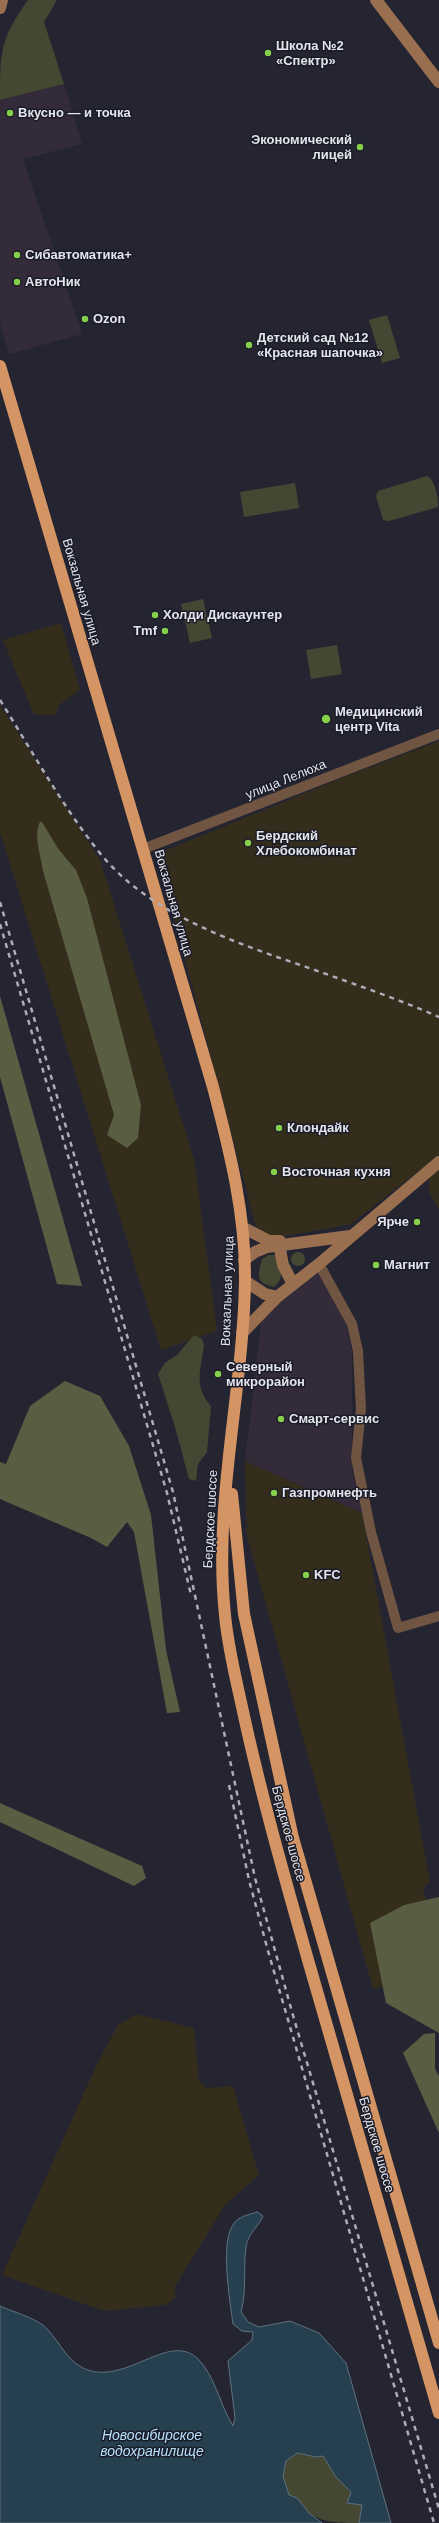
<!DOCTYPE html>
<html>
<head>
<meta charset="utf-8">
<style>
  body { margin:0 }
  canvas { display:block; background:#252532 }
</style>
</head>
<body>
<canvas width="439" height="2523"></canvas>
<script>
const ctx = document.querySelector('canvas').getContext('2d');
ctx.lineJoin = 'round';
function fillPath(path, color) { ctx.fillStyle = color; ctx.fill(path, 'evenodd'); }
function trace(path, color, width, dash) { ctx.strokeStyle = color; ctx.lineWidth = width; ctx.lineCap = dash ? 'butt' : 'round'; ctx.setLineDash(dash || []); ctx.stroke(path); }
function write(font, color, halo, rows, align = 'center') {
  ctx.font = font + ' Arial,sans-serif'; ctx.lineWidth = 3; ctx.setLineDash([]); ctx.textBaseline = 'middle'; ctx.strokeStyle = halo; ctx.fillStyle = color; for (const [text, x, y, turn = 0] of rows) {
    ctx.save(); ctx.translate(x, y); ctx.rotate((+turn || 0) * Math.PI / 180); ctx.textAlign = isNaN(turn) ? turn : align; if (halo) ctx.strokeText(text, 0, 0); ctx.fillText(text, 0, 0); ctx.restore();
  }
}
const commercial = new Path2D(`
  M 64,84 L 82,144 L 23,159 L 82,334 L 9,354 L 0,323 L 0,100 Z
  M 318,1269 L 347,1327 L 352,1353 L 352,1469 L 362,1513 L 245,1461 L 262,1316 Z`);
const industrial = new Path2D(`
  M 61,623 L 80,690 L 59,705 L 56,715 L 34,715 L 3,640 Z
  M 0,705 L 100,860 L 194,1159 L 217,1331 L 161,1350 L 0,832 Z
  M 439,741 L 439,1155 L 351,1224 L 260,1241 L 157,854 L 344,777 Z
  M 439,1166 L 439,1210 L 429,1192 L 429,1173 Z
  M 245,1461 L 362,1513 L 430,1882 L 423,1888 L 439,1950 L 439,1970 L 373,1989 L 247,1536 Z
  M 136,2014 L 194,2028 L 199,2080 L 206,2088 L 233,2086 L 259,2175 L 225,2205 L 174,2288 L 176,2297 L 166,2305 L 104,2311 L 2,2275 L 97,2064 L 118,2025 Z`);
const green = new Path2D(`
  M 28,0 L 57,0 L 44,22 L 64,84 L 0,100 C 0,53 0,39 28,0 Z
  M 387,315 L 400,358 L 382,363 L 369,320 Z
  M 427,476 C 435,479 439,499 438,507 L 389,521 L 383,520 L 376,496 L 378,491 Z
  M 295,483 L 299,508 L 244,517 L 240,492 Z
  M 203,599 L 212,638 L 190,643 L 181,604 Z
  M 337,645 L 342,674 L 311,679 L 306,650 Z
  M291 1259a7 7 0 1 1 14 0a7 7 0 1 1-14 0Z
  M 269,1255 L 275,1255 C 280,1268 286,1277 274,1287 C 255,1283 258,1275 262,1259 Z
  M 194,1335 L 202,1339 L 204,1345 C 201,1370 193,1386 211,1406 L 207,1452 L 198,1464 L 196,1481 L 189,1479 L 175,1427 L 158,1374 L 165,1363 L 177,1355 Z
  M 297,2453 L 316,2457 L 323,2456 L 336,2477 L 362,2505 L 359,2523 C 341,2523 321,2523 308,2512 C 301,2505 299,2499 289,2495 L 283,2476 L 286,2461 Z`);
const forest = new Path2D(`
  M 40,822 L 42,822 L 59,850 L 76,870 L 87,898 L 141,1105 L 138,1138 L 127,1148 L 107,1135 L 114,1115 L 43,871 C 41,856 33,835 40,822 Z
  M 0,996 L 82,1286 L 57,1284 L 0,1077 Z
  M 65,1381 L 100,1396 L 129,1446 L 151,1515 L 166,1650 L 180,1712 L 167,1713 L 134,1532 L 127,1522 L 107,1547 L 91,1538 L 0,1499 L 0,1462 L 6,1464 L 30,1406 Z
  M 0,1803 L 142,1866 L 146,1878 L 134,1886 L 0,1822 Z
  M 439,1897 L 439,2033 L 386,2003 L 370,1923 L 404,1905 Z
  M 435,2033 L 435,2069 L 439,2076 L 439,2133 L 403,2053 L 424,2034 Z`);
const water = new Path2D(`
  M 257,2212 L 263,2216 C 258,2228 249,2231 246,2247 C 243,2269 247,2290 241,2312 L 248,2322 L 259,2327 L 290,2321 L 319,2333 L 346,2363 L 391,2523 L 359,2523 L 362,2505 L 347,2503 L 351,2492 L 336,2477 L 323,2456 L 316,2457 L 297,2453 L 286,2461 L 283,2476 L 289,2495 L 297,2498 L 309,2513 L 322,2523 L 0,2523 L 0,2306 C 13,2312 33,2317 44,2326 C 56,2336 66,2360 83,2368 C 124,2388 169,2330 198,2359 C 215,2376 220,2405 233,2426 L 235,2418 L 228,2361 L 252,2340 L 253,2332 L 242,2331 L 233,2324 C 230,2301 220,2243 233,2225 C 238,2216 249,2215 257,2212 Z`);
const street = new Path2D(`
  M 143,849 L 439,734
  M 319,1264 L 352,1324 L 358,1351 L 361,1409 L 356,1458 L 371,1532 L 398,1628 L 439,1616`);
const secondary = new Path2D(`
  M 376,0 L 439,82
  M 0,8 L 2,0
  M 244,1228 L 269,1241 L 280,1241
  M 279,1244 L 283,1265 L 293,1284
  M 244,1260 L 255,1252 L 267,1247 L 350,1236
  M 245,1281 L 265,1294 L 277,1297
  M 242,1333 L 277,1297 L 319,1264 L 439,1162`);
const highway = new Path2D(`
  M 0,366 L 213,1087 C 230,1152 246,1215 245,1282 C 243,1393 213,1504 225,1615 C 228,1649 237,1683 244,1716 C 262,1798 285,1879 308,1960 C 352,2111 395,2262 439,2413
  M 232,1494 L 244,1614 L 293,1838 L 439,2343`);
const rail = new Path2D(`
  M 0,700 C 32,751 61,804 99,852 C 149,915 239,944 312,969 C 354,984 398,999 439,1017
  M 0,902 L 173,1492 L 255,1878 L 292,2012 L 439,2509
  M 0,924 L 167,1493 L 191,1595
  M 229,1785 L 249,1880 L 268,1951 L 434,2523`);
const markers = [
  [268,53,4,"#86cf4b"],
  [10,113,4,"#86cf4b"],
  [360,147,4,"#86cf4b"],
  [17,255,4,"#86cf4b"],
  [17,282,4,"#86cf4b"],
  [85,319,4,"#86cf4b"],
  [249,345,4,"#86cf4b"],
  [155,615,4,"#86cf4b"],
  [165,631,4,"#86cf4b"],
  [326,719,5,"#86cf4b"],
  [248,843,4,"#86cf4b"],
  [279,1128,4,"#86cf4b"],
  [274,1172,4,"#86cf4b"],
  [417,1222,4,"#86cf4b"],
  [376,1265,4,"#86cf4b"],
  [218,1374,4,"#86cf4b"],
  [281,1419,4,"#86cf4b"],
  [274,1493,4,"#86cf4b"],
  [306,1575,4,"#86cf4b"]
];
const poiNames = [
  ["Школа №2",276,46],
  ["«Спектр»",276,61],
  ["Вкусно — и точка",18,113],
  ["Экономический",352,140,"right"],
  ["лицей",352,155,"right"],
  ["Сибавтоматика+",25,255],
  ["АвтоНик",25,282],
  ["Ozon",93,319],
  ["Детский сад №12",257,338],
  ["«Красная шапочка»",257,353],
  ["Холди Дискаунтер",163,615],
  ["Tmf",157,631,"right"],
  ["Медицинский",335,712],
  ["центр Vita",335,727],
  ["Бердский",256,836],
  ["Хлебокомбинат",256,851],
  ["Клондайк",287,1128],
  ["Восточная кухня",282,1172],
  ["Ярче",409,1222,"right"],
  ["Магнит",384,1265],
  ["Северный",226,1367],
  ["микрорайон",226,1382],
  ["Смарт-сервис",289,1419],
  ["Газпромнефть",282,1493],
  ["KFC",314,1575]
];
const streetNames = [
  ["Вокзальная улица",81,592,74],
  ["улица Лелюха",286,780,-22],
  ["Вокзальная улица",173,903,74],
  ["Вокзальная улица",228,1291,-88],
  ["Бердское шоссе",211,1519,-87],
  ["Бердское шоссе",288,1834,75],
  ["Бердское шоссе",376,2145,74]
];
const waterNames = [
  ["Новосибирское",152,2436],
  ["водохранилище",152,2452]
];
fillPath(commercial, '#332a3a');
fillPath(industrial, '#342d1c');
fillPath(green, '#444731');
fillPath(forest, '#595d42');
fillPath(water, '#264050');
trace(water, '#5f717f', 1);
trace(street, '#705542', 10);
trace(secondary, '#996f50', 12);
trace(highway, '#d59463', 12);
trace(rail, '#acadb6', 2.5, [5, 5]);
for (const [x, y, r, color] of markers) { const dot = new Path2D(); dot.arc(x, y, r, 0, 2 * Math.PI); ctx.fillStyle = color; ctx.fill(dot); trace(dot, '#1b1c28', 1.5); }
write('bold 13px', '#e3e4ec', '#1b1c28', poiNames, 'left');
write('13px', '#e3e4ec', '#1b1c28', streetNames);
write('italic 14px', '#b7e2fc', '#1b1c28', waterNames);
</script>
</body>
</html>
